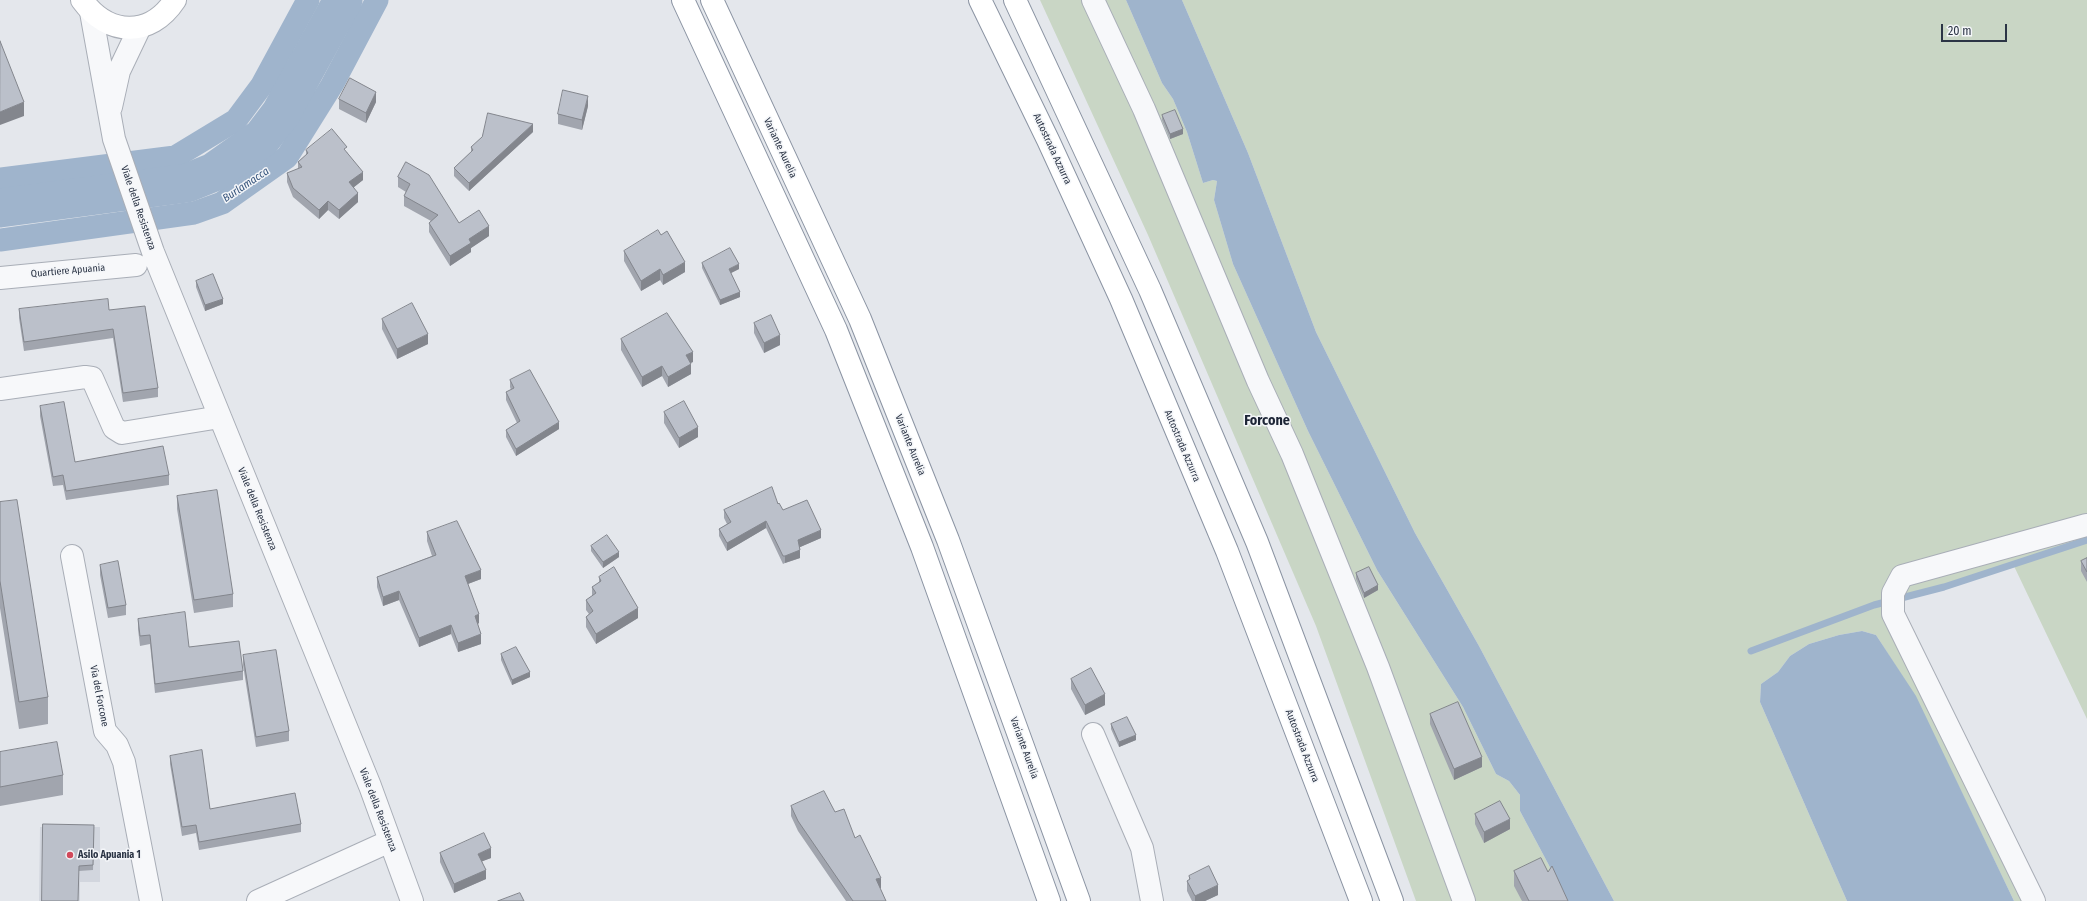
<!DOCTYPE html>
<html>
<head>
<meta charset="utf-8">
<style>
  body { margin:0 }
  #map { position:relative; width:2087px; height:901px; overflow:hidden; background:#e4e7ec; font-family:"Fira Sans Condensed",sans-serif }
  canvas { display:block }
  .scale { position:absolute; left:1941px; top:24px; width:66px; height:18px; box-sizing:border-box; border:2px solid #2b3445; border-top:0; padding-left:5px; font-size:12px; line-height:14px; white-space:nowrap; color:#2b3445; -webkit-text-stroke:3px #f4f6f9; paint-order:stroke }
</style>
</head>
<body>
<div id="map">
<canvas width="2087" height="901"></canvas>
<div class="scale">20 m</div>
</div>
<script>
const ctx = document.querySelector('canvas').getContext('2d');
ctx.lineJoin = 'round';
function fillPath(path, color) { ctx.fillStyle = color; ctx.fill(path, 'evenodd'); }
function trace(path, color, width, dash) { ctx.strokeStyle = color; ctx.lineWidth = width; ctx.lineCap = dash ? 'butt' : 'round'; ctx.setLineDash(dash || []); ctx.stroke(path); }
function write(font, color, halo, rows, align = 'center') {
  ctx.font = font + ' "Fira Sans Condensed",sans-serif'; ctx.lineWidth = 3; ctx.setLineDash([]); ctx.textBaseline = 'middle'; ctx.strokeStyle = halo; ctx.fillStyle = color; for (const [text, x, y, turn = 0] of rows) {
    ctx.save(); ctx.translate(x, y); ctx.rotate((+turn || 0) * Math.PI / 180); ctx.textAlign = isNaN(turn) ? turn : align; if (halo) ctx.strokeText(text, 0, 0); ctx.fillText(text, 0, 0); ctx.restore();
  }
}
const built = new Path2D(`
  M 40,827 L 100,827 L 100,882 L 80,882 L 80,901 L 39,901 Z`);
const green = new Path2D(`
  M 1040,0 L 1126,0 L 1162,83 L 1173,99 L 1187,132 L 1203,183 L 1213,180 L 1217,181 L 1214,200 L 1233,264 L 1308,431 L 1377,570 L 1463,707 L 1496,774 L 1509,781 L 1520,795 L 1520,811 L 1568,901 L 1416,901 L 1316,626 L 1148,235 Z
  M 1182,0 L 2087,0 L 2087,719 L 2013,564 L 1893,604 L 2034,901 L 2014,901 L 1915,696 L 1876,635 L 1862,631 L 1839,635 L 1809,644 L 1790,656 L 1778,672 L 1761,684 L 1760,702 L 1847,901 L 1614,901 L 1479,646 L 1415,533 L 1316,332 L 1248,153 Z`);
const water = new Path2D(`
  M 1126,0 L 1182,0 L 1248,153 L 1316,332 L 1415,533 L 1479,646 L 1614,901 L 1568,901 L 1520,811 L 1520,795 L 1509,781 L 1496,774 L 1463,707 L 1377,570 L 1308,431 L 1233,264 L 1214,200 L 1217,181 L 1213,180 L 1203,183 L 1187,132 L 1173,99 L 1162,83 Z
  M 1862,631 L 1876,635 L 1916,696 L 2014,901 L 1847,901 L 1760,702 L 1761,684 L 1778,672 L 1790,656 L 1809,644 L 1839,635 Z`);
const stream = new Path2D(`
  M 1751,651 L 1874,605 L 1944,587 L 2087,540`);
const canal = new Path2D(`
  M 0,179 L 175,157 L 236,120 L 262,85 L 308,0
  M 0,240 L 194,213 L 222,203 L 287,157 L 332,85 L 377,0`);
const river = new Path2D(`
  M 0,208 L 187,183 L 214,172 L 262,138 L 281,113 L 343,0`);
const street = new Path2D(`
  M 1093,0 L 1144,109 L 1258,381 L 1292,454 L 1378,667 L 1464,901
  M 91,12 L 114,139 L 153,252 L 370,786 L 412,901
  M 111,107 L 119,71 L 140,27
  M 0,278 L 136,265
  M 0,389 L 85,377 L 92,378 L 114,428 L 122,433 L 220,417
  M 72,556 L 105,731 L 117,745 L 124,762 L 151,901
  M 1093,734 L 1142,848 L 1152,901
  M 258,901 L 390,841
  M 2034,901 L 1893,614 L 1893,593 L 1902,576 L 2086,525`);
const secondary = new Path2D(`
  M 82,0 C 108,36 150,38 175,0`);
const highway = new Path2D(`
  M 683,0 L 836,330 L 922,547 L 1049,901
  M 712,0 L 860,319 L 948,540 L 1079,901
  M 980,0 L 1048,140 L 1121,299 L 1227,551 L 1361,901
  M 1015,0 L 1150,290 L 1257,542 L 1392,901`);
const wall = new Path2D(`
  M 339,99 L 376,102 L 366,123 L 339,109 Z
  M 588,106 L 582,130 L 558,124 L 558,114 Z
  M 1162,115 L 1183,134 L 1170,139 L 1162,120 Z
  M 533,132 L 469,191 L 454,176 L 454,168 L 471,152 L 471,147 Z
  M 306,150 L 347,152 L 363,180 L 354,187 L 358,202 L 339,219 L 328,210 L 319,219 L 293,197 L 287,182 L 287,173 L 298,169 L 298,162 L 306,155 Z
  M 406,162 L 459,223 L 489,236 L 471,248 L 471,252 L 450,266 L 429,232 L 429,223 L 431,221 L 404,206 L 404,196 L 406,192 L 398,187 L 398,177 Z
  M 624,251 L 685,272 L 663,285 L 660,280 L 641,291 L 624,261 Z
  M 702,263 L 739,269 L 731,273 L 740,297 L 720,305 L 702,268 Z
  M 196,281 L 223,304 L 205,311 L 196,287 Z
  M 19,309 L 109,310 L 158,388 L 158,397 L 123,402 L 113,338 L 24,351 L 19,318 Z
  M 382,319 L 428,344 L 397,359 L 382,329 Z
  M 754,323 L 780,345 L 764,353 L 754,333 Z
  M 621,339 L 693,362 L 690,363 L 691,374 L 668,387 L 662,376 L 642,387 L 621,350 Z
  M 510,380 L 559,429 L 516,456 L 506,437 L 506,430 L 517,423 L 506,400 L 506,392 L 511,390 L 510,387 Z
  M 40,406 L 75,462 L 169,475 L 169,485 L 66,500 L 63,485 L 53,486 L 40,416 Z
  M 664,412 L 698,437 L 679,448 L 664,423 Z
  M 177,496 L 233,594 L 233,607 L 194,613 L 177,509 Z
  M 0,502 L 48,697 L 48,724 L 19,729 L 0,608 Z
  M 778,504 L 783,510 L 821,538 L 800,547 L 800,558 L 785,563 L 783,564 L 766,528 L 727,551 L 719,536 L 719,529 L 727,524 L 724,518 L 724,510 Z
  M 427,532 L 481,579 L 468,584 L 479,623 L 478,624 L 481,644 L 458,652 L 451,634 L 419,647 L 399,600 L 383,606 L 377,587 L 377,577 L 432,556 L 427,541 Z
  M 591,546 L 619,557 L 603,568 L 591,551 Z
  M 2087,558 L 2087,582 L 2081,571 L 2081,561 Z
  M 100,565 L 126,605 L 126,615 L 108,618 L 100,575 Z
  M 1356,573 L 1378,590 L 1364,598 L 1356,579 Z
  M 599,577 L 638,618 L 596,644 L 586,627 L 586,617 L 589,614 L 586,610 L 586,600 L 592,596 L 592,587 L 599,583 Z
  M 138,619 L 189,647 L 243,671 L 243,680 L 155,693 L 150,644 L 140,646 L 138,629 Z
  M 501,654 L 530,677 L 512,685 L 501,660 Z
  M 243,655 L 289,731 L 289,741 L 256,747 L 243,665 Z
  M 1071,679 L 1105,705 L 1085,715 L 1071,689 Z
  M 1430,714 L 1482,767 L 1454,780 L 1430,724 Z
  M 1111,724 L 1136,740 L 1119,747 L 1111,729 Z
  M 0,752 L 63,775 L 63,795 L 0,806 Z
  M 170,756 L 210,809 L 301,824 L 301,832 L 199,850 L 196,833 L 182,836 L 170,764 Z
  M 791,806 L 835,812 L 855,838 L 881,888 L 880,888 L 886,901 L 846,901 L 798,831 L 791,816 Z
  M 1475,814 L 1510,829 L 1484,843 L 1475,824 Z
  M 94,825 L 93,870 L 79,871 L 42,901 Z
  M 440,853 L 491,858 L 482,861 L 486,879 L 454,893 L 440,862 Z
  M 1514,871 L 1548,872 L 1568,901 L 1522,901 L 1514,886 Z
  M 1189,876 L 1218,895 L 1205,901 L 1192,901 L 1187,891 L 1187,881 L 1189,880 Z`);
const shadedWall = new Path2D(`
  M 376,92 L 376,102 L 366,123 L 366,113 Z
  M 588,96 L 588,106 L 582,130 L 582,120 Z
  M 24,102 L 24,116 L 0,125 L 0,112 Z
  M 533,124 L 533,132 L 469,191 L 469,183 Z
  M 1183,129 L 1183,134 L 1170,139 L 1170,134 Z
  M 363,172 L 363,180 L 349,191 L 349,182 Z
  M 358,193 L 358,202 L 339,219 L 339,210 Z
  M 328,201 L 328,210 L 319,219 L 319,210 Z
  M 489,226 L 489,236 L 471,248 L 471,252 L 450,266 L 450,256 L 469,239 Z
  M 685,262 L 685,272 L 663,285 L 663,275 Z
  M 739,264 L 739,269 L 729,274 L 729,269 Z
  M 660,269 L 660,280 L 641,291 L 641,281 Z
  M 740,292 L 740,297 L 720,305 L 720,300 Z
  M 223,299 L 223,304 L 205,311 L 205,305 Z
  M 428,334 L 428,344 L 397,359 L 397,349 Z
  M 780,335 L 780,345 L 764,353 L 764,343 Z
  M 693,352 L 693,362 L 686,365 L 686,355 Z
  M 691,364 L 691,374 L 668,387 L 668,377 Z
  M 662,366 L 662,376 L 642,387 L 642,377 Z
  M 559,422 L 559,429 L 516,456 L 516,449 Z
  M 698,427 L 698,437 L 679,448 L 679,438 Z
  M 766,521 L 766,528 L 727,551 L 727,543 Z
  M 821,530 L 821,538 L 798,548 L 798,540 Z
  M 800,550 L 800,558 L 785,563 L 785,556 Z
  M 619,552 L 619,557 L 603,568 L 603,562 Z
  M 481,570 L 481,579 L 465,585 L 465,576 Z
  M 1378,585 L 1378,590 L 1364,598 L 1364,593 Z
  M 399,591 L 399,600 L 383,606 L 383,597 Z
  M 638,608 L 638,618 L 596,644 L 596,634 Z
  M 479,614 L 479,623 L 475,625 L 475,616 Z
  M 451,625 L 451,634 L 419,647 L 419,638 Z
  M 481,634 L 481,644 L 458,652 L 458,643 Z
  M 530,672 L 530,677 L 512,685 L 512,680 Z
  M 1105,694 L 1105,705 L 1085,715 L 1085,705 Z
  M 1136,735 L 1136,740 L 1119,747 L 1119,742 Z
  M 1482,757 L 1482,767 L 1454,780 L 1454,769 Z
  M 1510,819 L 1510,829 L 1484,843 L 1484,832 Z
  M 491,848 L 491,858 L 478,863 L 478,854 Z
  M 486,870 L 486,879 L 454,893 L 454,884 Z
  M 881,878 L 881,888 L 876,889 L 876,879 Z
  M 1218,885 L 1218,895 L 1205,901 L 1195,901 L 1195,896 Z`);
const building = new Path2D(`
  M 0,41 L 24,102 L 0,112 Z
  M 350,78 L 376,92 L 366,113 L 339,99 Z
  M 563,90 L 588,96 L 582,120 L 558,114 Z
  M 1175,110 L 1183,129 L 1170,134 L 1162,115 Z
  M 488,113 L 533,124 L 469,183 L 454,168 L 473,150 L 471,147 L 482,137 Z
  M 332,129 L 347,147 L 344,149 L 363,172 L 349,182 L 358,193 L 339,210 L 328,201 L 319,210 L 293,188 L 287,173 L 302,167 L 298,162 L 308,153 L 306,150 Z
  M 406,162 L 429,175 L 459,223 L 479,210 L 489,226 L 469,239 L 471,243 L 450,256 L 429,223 L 438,215 L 404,196 L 410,184 L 398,177 Z
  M 658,230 L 661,235 L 667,231 L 685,262 L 663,275 L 660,269 L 641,281 L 624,251 Z
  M 730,248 L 739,264 L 729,269 L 740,292 L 720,300 L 702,263 Z
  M 213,274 L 223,299 L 205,305 L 196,281 Z
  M 108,299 L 109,310 L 145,306 L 158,388 L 123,393 L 113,329 L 24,342 L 19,309 Z
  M 412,303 L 428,334 L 397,349 L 382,319 Z
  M 667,313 L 693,352 L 686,355 L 691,364 L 668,377 L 662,366 L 642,377 L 621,339 Z
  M 771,315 L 780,335 L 764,343 L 754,323 Z
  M 530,370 L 559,422 L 516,449 L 506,430 L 520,421 L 506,392 L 514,388 L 510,380 Z
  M 684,401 L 698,427 L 679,438 L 664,412 Z
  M 64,402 L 75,462 L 163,446 L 169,475 L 66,491 L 63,475 L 53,477 L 40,406 Z
  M 772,487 L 778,504 L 779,503 L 783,510 L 807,500 L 821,530 L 798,540 L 800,550 L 785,556 L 783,556 L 766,521 L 727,543 L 719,529 L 731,522 L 724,510 Z
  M 217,490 L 233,594 L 194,600 L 177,496 Z
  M 17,500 L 48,697 L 19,702 L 0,581 L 0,502 Z
  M 457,521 L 481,570 L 465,576 L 479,614 L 475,616 L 481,634 L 458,643 L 451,625 L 419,638 L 399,591 L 383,597 L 377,577 L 436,555 L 427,532 Z
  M 607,535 L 619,552 L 603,562 L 591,546 Z
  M 2087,558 L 2087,572 L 2081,561 Z
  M 118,561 L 126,605 L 108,608 L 100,565 Z
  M 614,567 L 638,608 L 596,634 L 586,617 L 593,611 L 586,600 L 596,593 L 592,587 L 601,581 L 599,577 Z
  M 1369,567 L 1378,585 L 1364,593 L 1356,573 Z
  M 185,612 L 189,647 L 239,641 L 243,671 L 155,684 L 150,635 L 140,636 L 138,619 Z
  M 516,647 L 530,672 L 512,680 L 501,654 Z
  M 276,650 L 289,731 L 256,737 L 243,655 Z
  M 1091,668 L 1105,694 L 1085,705 L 1071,679 Z
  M 1458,702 L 1482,757 L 1454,769 L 1430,714 Z
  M 1127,717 L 1136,735 L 1119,742 L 1111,724 Z
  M 57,742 L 63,775 L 0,787 L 0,752 Z
  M 202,750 L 210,809 L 295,793 L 301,824 L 199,842 L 196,825 L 182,827 L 170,756 Z
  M 824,791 L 835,812 L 844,809 L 855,838 L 860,835 L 881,878 L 876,879 L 886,901 L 853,901 L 798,821 L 791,806 Z
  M 1500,801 L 1510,819 L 1484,832 L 1475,814 Z
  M 43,824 L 94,825 L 93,865 L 79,866 L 78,901 L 42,901 Z
  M 484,833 L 491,848 L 478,854 L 486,870 L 454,884 L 440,853 Z
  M 1541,858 L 1548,872 L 1552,866 L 1568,901 L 1529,901 L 1514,871 Z
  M 1209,866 L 1218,885 L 1195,896 L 1187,881 L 1190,879 L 1189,876 Z
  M 520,893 L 524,901 L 498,901 Z`);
const markers = [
  [70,855,4,"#d1495b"]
];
const streetNames = [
  ["Variante Aurelia",780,148,65],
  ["Autostrada Azzurra",1052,149,65],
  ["Viale della Resistenza",138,208,71],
  ["Quartiere Apuania",68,271,-5],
  ["Variante Aurelia",910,445,68],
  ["Autostrada Azzurra",1182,446,67],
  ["Viale della Resistenza",257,509,68],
  ["Via del Forcone",99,696,79],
  ["Autostrada Azzurra",1302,746,69],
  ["Variante Aurelia",1024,748,70],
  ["Viale della Resistenza",378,810,69]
];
const poiNames = [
  ["Asilo Apuania 1",78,855]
];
const waterNames = [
  ["Burlamacca",246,185,-34]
];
const districtNames = [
  ["Forcone",1267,421]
];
fillPath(built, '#d2d6de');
fillPath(green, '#c9d6c5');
fillPath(water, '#9fb4cc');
trace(stream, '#9fb4cc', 7);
trace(canal, '#9fb4cc', 23);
trace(river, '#9fb4cc', 39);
trace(street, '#a9aeb7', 24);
trace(secondary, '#a9aeb7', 24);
trace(highway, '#8b94a3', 24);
trace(street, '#f7f8fa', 22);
trace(secondary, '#fff', 22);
trace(highway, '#fff', 22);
fillPath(wall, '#a1a5ae');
fillPath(shadedWall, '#83868d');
fillPath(building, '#bbc0ca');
trace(building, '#83868d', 1);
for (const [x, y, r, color] of markers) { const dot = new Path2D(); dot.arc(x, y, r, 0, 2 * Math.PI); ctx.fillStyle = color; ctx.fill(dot); trace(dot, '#f4f6f9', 1.5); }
write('10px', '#2b3445', '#f4f6f9', streetNames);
write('bold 10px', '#2b3445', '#f4f6f9', poiNames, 'left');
write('italic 11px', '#34527a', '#f4f6f9', waterNames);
write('bold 14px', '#1d2536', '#f4f6f9', districtNames);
</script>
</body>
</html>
